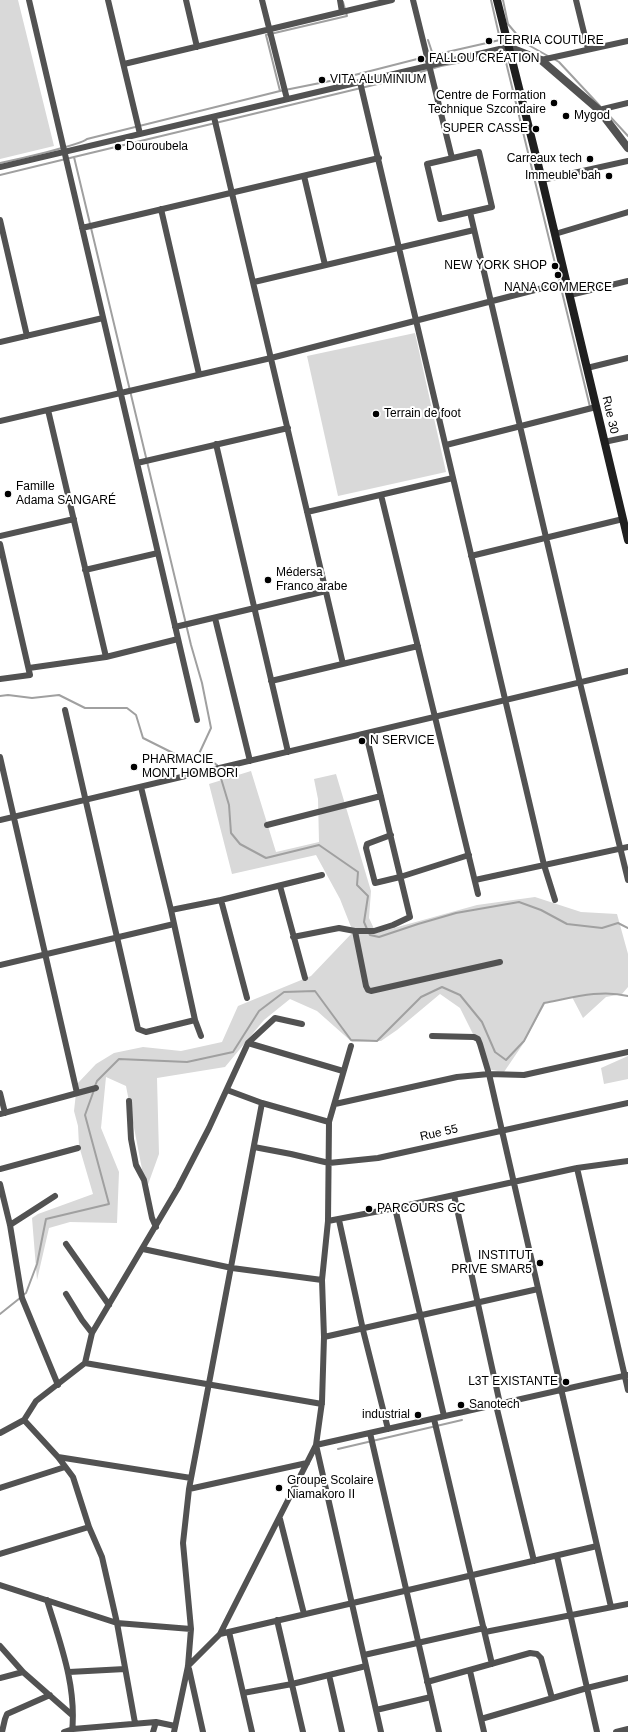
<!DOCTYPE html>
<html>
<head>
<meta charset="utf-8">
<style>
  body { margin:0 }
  canvas { display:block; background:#fff }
</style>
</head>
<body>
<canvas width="628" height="1732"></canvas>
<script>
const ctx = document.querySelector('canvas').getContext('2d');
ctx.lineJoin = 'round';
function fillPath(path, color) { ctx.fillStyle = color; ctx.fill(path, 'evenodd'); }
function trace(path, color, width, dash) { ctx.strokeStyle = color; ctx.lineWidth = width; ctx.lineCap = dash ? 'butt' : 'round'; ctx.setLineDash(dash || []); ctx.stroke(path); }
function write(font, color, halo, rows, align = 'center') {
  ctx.font = font + ' Helvetica,sans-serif'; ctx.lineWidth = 4; ctx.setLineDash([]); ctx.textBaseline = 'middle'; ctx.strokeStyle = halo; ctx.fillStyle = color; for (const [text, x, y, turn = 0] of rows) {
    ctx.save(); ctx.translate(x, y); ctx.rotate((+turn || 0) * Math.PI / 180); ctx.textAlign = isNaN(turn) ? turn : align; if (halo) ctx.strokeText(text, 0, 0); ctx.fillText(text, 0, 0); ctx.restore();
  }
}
const green = new Path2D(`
  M 0,0 L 18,0 L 54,146 L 0,159 Z
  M 415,333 L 446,472 L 338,496 L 307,356 Z
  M 251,771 L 276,852 L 319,842 L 318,799 L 314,779 L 336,774 L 371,891 L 369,918 L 376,933 L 477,905 L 535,897 L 581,912 L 617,914 L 628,954 L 628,987 L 622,994 L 606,997 L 583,1018 L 572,997 L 546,1002 L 523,1044 L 504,1072 L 486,1069 L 476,1040 L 460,1008 L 440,994 L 397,1030 L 381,1041 L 352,1042 L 317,1011 L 290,999 L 264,1020 L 225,1067 L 157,1078 L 159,1154 L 146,1190 L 126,1086 L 106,1077 L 101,1128 L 119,1172 L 117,1223 L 70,1222 L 49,1228 L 37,1280 L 32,1218 L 38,1214 L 93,1194 L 79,1146 L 78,1126 L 74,1111 L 77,1084 L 96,1064 L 114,1053 L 143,1047 L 181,1051 L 222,1042 L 238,1006 L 311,976 L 353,932 L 340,899 L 316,855 L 232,874 L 209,784 Z
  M 628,1056 L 628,1079 L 604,1084 L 601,1068 Z`);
const stream = new Path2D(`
  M 491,0 L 502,48
  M 503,0 L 508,24 L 523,42 L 548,56
  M 428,40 L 433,55
  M 504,54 L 590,407
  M 554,59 L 559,62 L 600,106
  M 280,91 L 266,35 L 347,16 L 343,2
  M 604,110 L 628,136
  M 0,163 C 14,160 81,145 87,139 L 280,91 L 335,80 L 425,57 L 500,40
  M 0,175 L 74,157
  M 0,696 L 8,695 L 32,698 L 59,695 L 85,708 L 127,708 L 136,715 L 143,738 L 179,756 L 187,755 L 198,756 L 210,760 L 217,765 L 229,805 L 231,833 L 240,844 L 266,858 L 319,845 L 358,872 L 357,885 L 368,896 L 364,922 L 367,929
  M 198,756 L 211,728 L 202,683 L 191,645 L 74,157 L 386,82 L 441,66 L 504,54
  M 369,933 L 370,935 L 379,937 L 418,924 L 456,913 L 519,902 L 541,910 L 567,924 L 602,928 L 618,923 L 628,928
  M 95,1086 L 97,1081 L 119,1059 L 187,1062 L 233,1052 L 259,1011 L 284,992 L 315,991 L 351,1040 L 377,1041 L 421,997 L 442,987 L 460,995 L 482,1022 L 495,1052 L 506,1060 L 524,1041 L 544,1003 C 571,998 600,989 628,996
  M 23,1295 L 26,1293 L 37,1264 L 46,1219 L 109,1204 L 85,1115 L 94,1090
  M 0,1314 L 20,1298
  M 338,1449 L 462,1420`);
const minor = new Path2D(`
  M 29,0 L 197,720
  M 108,0 L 140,134
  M 186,0 L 197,47
  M 262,0 L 287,99
  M 340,0 L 342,12
  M 413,0 L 452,158
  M 576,0 L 588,49
  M 541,60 L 628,41
  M 124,64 L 392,0
  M 360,82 L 544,865 L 555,900
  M 599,110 L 628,103
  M 214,117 L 343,664
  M 479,152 L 492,207 L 440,219 L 427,164 Z
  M 0,167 L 508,47
  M 304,176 L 325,265
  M 542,180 L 628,161
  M 161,209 L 199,374
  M 470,212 L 580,683 L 628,880
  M 0,220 L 27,336
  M 82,228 L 379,158
  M 555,234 L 628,212
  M 254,282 L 474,230
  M 570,295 L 628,281
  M 0,342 L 103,318
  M 587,368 L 628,358
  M 48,410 L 106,657
  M 0,421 L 271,358 L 566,282
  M 604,442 L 628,437
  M 216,444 L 288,752
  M 446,445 L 596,407
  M 137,463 L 288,428
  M 381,495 L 478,894
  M 307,512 L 453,478
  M 0,536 L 74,519
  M 0,544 L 30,675 L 0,679
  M 471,556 L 623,519
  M 85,570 L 158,553
  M 215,618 L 250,761
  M 175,627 L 326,591
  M 29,668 L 106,657 L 178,639
  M 271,681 L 418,646
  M 65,710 L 138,1029 L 146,1032 L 195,1020 L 201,1036
  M 0,757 L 77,1093
  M 141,787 L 171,910 L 195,1020
  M 0,820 L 628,671
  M 267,825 L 381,796
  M 391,835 L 367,844 L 366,848 L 375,883 L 400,877 L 469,855
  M 475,880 L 628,847
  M 280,886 L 305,978
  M 221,900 L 247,998
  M 171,910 L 221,900 L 322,875
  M 355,931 L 366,986 L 368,990 L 371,991 L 500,962
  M 293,937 L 339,928 L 355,931 L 374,931 L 393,925 L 410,917 L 366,734
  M 0,965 L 174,924
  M 432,1036 L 474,1037 L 478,1039 L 480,1044 L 489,1074 L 611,1607
  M 248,1043 L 343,1071
  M 227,1090 L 262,1103 L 329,1122
  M 0,1093 L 5,1113
  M 129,1101 L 131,1139 L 136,1165 L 144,1180 L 152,1218 L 156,1227
  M 335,1104 L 457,1077 L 489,1074 L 524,1075 L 628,1052
  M 0,1114 L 96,1088
  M 254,1147 L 291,1154 L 329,1163 L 378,1158 L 628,1103
  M 577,1168 L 628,1390
  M 0,1169 L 78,1148
  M 0,1184 L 10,1225 L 22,1298 L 58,1385
  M 454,1195 L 500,1404
  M 395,1208 L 444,1416
  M 339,1220 L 363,1330 L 388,1429
  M 328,1221 L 395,1208 L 577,1168 L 628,1161
  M 10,1225 L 55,1196
  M 66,1244 L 109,1305
  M 143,1249 L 232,1268 L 322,1280
  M 66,1294 L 82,1320 L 92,1333
  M 324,1337 L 538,1289
  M 85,1363 L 322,1404
  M 496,1405 L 534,1561
  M 434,1419 L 492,1664
  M 24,1420 L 58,1457 L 73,1477 L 89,1527 L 102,1557 L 117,1623 L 135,1723
  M 0,1433 L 24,1420 L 36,1401 L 85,1363 L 92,1333 L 178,1188 L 209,1128 L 248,1043 L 275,1018 L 302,1024
  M 370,1433 L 439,1732
  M 316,1445 L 628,1375
  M 316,1445 L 381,1732
  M 58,1457 L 191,1478
  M 0,1488 L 65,1467
  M 189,1489 L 307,1463
  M 280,1519 L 304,1614
  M 0,1554 L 89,1527
  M 557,1556 L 597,1732
  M 0,1585 L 117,1623 L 191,1629
  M 47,1600 C 60,1643 77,1686 72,1732
  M 277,1620 L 303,1732
  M 229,1632 L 252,1732
  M 485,1632 L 628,1604
  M 220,1634 L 597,1546
  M 0,1646 L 23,1672 L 72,1715
  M 364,1655 L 484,1628
  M 188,1666 L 220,1634 L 316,1445 L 322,1402 L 324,1337 L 322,1280 L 328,1221 L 329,1122 L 351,1046
  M 189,1669 L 203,1732
  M 470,1671 L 484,1732
  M 69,1672 L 125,1669
  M 329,1675 L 342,1732
  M 0,1678 L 23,1672
  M 427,1682 L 530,1653 L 537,1654 L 541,1658 L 552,1698
  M 243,1693 L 292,1684 L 366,1666
  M 376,1710 L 431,1697
  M 481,1719 L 587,1688 L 628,1678
  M 2,1732 L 5,1719 L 7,1714 L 50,1695
  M 64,1732 L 73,1729 L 156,1722 L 175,1726
  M 153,1732 L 156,1722
  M 174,1732 L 188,1666 L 191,1629 L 183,1543 L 189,1489 L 262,1103
  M 616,1732 L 628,1729`);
const tertiary = new Path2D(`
  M 508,47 L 541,60 L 599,110 L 628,148`);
const secondary = new Path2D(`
  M 497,0 L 542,180 L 628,540`);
const markers = [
  [489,41,4,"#000"],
  [421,59,4,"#000"],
  [322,80,4,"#000"],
  [554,103,4,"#000"],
  [566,116,4,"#000"],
  [536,129,4,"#000"],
  [118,147,4,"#000"],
  [590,159,4,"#000"],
  [609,176,4,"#000"],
  [555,266,4,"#000"],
  [558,275,4,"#000"],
  [376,414,4,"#000"],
  [8,494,4,"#000"],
  [268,580,4,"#000"],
  [362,741,4,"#000"],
  [134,767,4,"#000"],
  [369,1209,4,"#000"],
  [540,1263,4,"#000"],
  [566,1382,4,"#000"],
  [461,1405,4,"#000"],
  [418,1415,4,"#000"],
  [279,1488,4,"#000"]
];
const poiNames = [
  ["TERRIA COUTURE",497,41],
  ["FALLOU CRÉATION",429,59],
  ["VITA ALUMINIUM",330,80],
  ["Centre de Formation",546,96,"right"],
  ["Technique Szcondaire",546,110,"right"],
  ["Mygod",574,116],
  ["SUPER CASSE",528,129,"right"],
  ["Douroubela",126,147],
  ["Carreaux tech",582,159,"right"],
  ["Immeuble bah",601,176,"right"],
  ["NEW YORK SHOP",547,266,"right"],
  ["NANA COMMERCE",558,288,"center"],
  ["Terrain de foot",384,414],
  ["Famille",16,487],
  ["Adama SANGARÉ",16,501],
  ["Médersa",276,573],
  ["Franco arabe",276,587],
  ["N SERVICE",370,741],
  ["PHARMACIE",142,760],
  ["MONT HOMBORI",142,774],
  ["PARCOURS GC",377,1209],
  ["INSTITUT",532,1256,"right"],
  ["PRIVE SMAR5",532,1270,"right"],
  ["L3T EXISTANTE",558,1382,"right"],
  ["Sanotech",469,1405],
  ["industrial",410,1415,"right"],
  ["Groupe Scolaire",287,1481],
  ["Niamakoro II",287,1495]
];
const streetNames = [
  ["Rue 30",610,415,77],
  ["Rue 55",439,1133,-13]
];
fillPath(green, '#d9d9d9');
trace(stream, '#a0a0a0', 2);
trace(minor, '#525252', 6);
trace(tertiary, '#525252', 8);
trace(secondary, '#1f1f1f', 8);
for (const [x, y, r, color] of markers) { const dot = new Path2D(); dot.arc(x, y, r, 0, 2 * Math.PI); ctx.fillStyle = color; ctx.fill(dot); trace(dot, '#fff', 1.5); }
write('12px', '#000', '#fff', poiNames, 'left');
write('12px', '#000', '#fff', streetNames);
</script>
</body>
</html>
